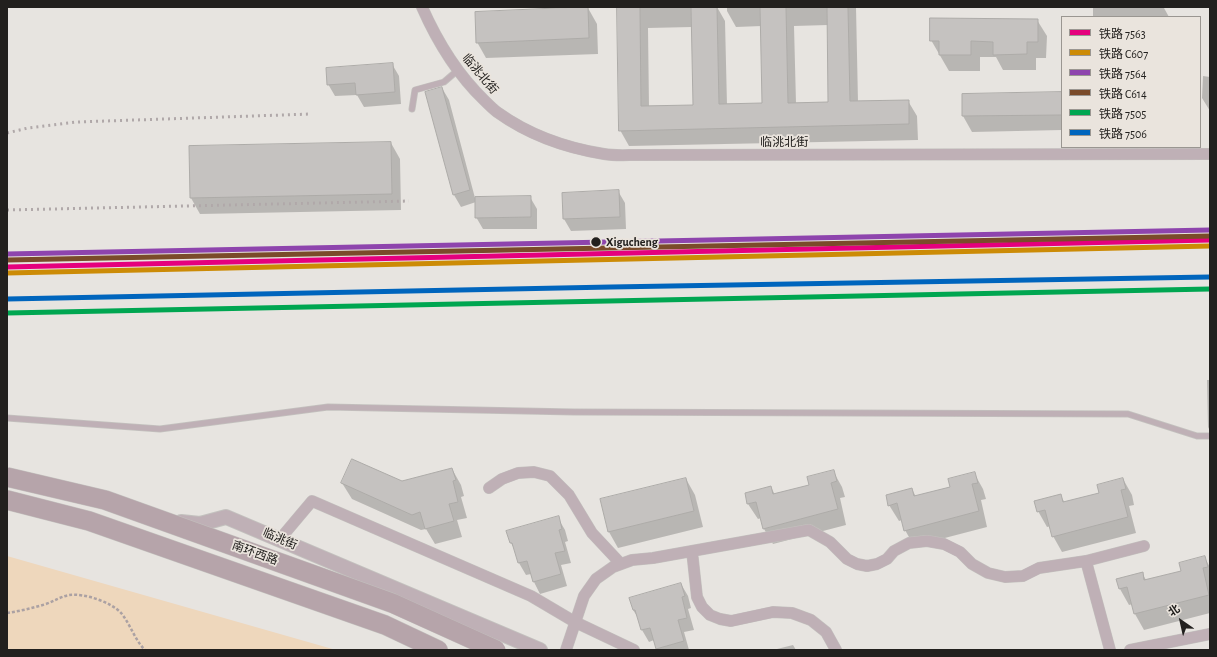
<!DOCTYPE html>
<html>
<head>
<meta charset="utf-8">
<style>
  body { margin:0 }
  #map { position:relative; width:1217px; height:657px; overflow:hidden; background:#e7e4e0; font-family:"Alegreya Sans","Noto Sans SC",sans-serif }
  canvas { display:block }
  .frame { position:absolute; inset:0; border:8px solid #22201e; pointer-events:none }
  .legend { position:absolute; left:1061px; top:16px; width:140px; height:132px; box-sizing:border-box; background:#eae4dd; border:1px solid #9a9691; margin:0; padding:5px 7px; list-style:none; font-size:12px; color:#22201e }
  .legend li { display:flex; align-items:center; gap:8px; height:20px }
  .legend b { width:20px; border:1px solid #9a9691 }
  .north { position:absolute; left:1161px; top:601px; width:40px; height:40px; -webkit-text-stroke:3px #eae4dd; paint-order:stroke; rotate:326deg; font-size:11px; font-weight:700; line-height:16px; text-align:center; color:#22201e }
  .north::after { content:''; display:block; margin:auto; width:14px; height:18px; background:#22201e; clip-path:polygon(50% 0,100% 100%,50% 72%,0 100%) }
</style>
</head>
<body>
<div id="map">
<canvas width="1217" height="657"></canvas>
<div class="frame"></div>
<ul class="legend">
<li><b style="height:5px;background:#e5007d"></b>铁路 7563</li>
<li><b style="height:5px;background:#cc8b06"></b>铁路 C607</li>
<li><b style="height:5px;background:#8e44ad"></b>铁路 7564</li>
<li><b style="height:5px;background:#7a4b2a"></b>铁路 C614</li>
<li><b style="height:5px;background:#00a651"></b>铁路 7505</li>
<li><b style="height:5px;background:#0065bd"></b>铁路 7506</li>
</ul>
<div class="north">北</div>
</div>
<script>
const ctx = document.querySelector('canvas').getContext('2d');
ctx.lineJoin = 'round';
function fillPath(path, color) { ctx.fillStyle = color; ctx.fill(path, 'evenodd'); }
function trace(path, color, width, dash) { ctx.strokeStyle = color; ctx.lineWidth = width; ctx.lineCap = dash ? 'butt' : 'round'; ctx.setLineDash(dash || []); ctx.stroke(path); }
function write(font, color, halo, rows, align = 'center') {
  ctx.font = font + ' "Alegreya Sans","Noto Sans SC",sans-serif'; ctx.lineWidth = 3.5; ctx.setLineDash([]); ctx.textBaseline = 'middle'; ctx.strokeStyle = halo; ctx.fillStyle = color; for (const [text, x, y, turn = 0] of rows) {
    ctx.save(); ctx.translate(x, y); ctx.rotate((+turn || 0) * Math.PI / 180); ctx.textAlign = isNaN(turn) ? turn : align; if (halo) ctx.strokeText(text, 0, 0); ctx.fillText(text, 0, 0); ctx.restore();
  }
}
const green = new Path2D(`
  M 7,556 L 336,650 L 7,650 Z`);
const shadow = new Path2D(`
  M 618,7 L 717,7 L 725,21 L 727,105 L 763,104 L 762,26 L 736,27 L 727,11 L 727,7 L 856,7 L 858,102 L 908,101 L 917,116 L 918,140 L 629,146 L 620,130 ZM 828,25 L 829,103 L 796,103 L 794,26 ZM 692,27 L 694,106 L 649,107 L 648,28 Z
  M 1093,7 L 1164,8 L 1169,17 L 1093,17 Z
  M 588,8 L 597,24 L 598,54 L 486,58 L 477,42 Z
  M 1037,20 L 1047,36 L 1046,58 L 1036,58 L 1036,70 L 1003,70 L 996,57 L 980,57 L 980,71 L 949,71 L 931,40 Z
  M 392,64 L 399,76 L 401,104 L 364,107 L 357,95 L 335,96 L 328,84 Z
  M 1203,76 L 1210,77 L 1210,111 L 1202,98 Z
  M 442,88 L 449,100 L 475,198 L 530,197 L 537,209 L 537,229 L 483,229 L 476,217 L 476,202 L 461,207 L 454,195 Z
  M 1062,93 L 1062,130 L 972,132 L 963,116 Z
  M 391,143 L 400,159 L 401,210 L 200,214 L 191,198 L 190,147 Z
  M 618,191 L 625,203 L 626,229 L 571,231 L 564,219 L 563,194 Z
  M 1207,380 L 1210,380 L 1210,431 L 1208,427 Z
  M 452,469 L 461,485 L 464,496 L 461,497 L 467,518 L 457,520 L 462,537 L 435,544 L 426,529 L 421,530 L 352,499 L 342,483 L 402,482 Z
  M 833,471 L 842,487 L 845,497 L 840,498 L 846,525 L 773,544 L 764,529 L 761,518 L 758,519 L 748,504 L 771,487 L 775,495 L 810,486 Z
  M 974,473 L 983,489 L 986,499 L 981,500 L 987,527 L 914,546 L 905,530 L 902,520 L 899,521 L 889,505 L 912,489 L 916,497 L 951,487 Z
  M 686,479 L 695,495 L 703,527 L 618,548 L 609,532 L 601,500 Z
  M 1123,479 L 1132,495 L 1134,505 L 1129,506 L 1136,533 L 1062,552 L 1053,536 L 1051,526 L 1047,527 L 1038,511 L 1060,495 L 1065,503 L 1100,493 Z
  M 558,518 L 565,530 L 568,541 L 565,542 L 571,563 L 561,565 L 567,586 L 540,594 L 534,582 L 531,574 L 526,575 L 519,563 L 516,552 L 511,543 Z
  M 1204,557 L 1210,567 L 1210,613 L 1144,630 L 1135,614 L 1133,604 L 1129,605 L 1120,589 L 1117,579 L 1142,573 L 1146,580 L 1182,571 Z
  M 681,584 L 688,596 L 691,608 L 688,609 L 694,630 L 684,632 L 689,650 L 657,650 L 654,640 L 649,642 L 642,630 L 639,619 L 633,610 Z
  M 793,645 L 796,650 L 773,650 Z`);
const building = new Path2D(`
  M 588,7 L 589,38 L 476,43 L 475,12 Z
  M 617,7 L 640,7 L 641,106 L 693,105 L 691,7 L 717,7 L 719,104 L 762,103 L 760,7 L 786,7 L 788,103 L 828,102 L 827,7 L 848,7 L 850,101 L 909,100 L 909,124 L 619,131 Z
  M 930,18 L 1038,19 L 1038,42 L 1027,42 L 1027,54 L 993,55 L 993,42 L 971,41 L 971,55 L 939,55 L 939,41 L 930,41 Z
  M 393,63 L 395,92 L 356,95 L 355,83 L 327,85 L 326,68 Z
  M 442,87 L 470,190 L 453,195 L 425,92 Z
  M 1062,92 L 1062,115 L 962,116 L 962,94 Z
  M 391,142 L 392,194 L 190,198 L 189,146 Z
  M 619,190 L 620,217 L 563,219 L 562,193 Z
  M 531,196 L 531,217 L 475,218 L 475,197 Z
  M 352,459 L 402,481 L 452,468 L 456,480 L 453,481 L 458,502 L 449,504 L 454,521 L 425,529 L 420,512 L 412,515 L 341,483 Z
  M 834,470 L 837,481 L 831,483 L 838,509 L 763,529 L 756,502 L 747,504 L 745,493 L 771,486 L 773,494 L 809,485 L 807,477 Z
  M 975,472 L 978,483 L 972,484 L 979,511 L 904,531 L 897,503 L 888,506 L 886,495 L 912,488 L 914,496 L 950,487 L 948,479 Z
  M 686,478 L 694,511 L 608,532 L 600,499 Z
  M 1123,478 L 1126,489 L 1121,490 L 1128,517 L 1052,537 L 1045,510 L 1037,512 L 1034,501 L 1061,494 L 1063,502 L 1099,493 L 1097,485 Z
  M 559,516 L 562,529 L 559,530 L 565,551 L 555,553 L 561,574 L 533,582 L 527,561 L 518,563 L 512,543 L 510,543 L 506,531 Z
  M 1205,556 L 1208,567 L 1203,568 L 1209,595 L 1134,614 L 1127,587 L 1119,589 L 1116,579 L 1143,572 L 1144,580 L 1181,571 L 1179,563 Z
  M 681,583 L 685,596 L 682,597 L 687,618 L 678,620 L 684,641 L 656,649 L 650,628 L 641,630 L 635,610 L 633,610 L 629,598 Z`);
const path = new Path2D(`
  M 7,613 C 20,611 33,608 46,604 C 54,601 60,597 69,595 C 84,593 112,602 122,614 C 131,626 135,640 145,650`);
const service = new Path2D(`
  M 412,109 L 415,90 L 444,82 L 458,70
  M 7,418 L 160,429 L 328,407 L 574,412 L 1128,414 L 1197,436 L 1210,436`);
const minor = new Path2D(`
  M 422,7 C 437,41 457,74 484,100 C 488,104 493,109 497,112 C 529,135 566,148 604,154 C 615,156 627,155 637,155 L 1210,154
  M 489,488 L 502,479 L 518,473 L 534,472 L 550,476 L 569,495 L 592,533 L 621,564
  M 280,539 L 312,501 L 531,596 L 575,622 L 634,650
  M 692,551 L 697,597 L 702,607 L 710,615 L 720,619 L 731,621 L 773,612 L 792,613 L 811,620 L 826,632 L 836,650
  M 1086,561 L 1110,650
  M 566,650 L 584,596 L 596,579 L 613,567 L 632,560 L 653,558 L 809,530 L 830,542 L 847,559 L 857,564 L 867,566 L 877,564 L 887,559 L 894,551 L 909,543 L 927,541 L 944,544 L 960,552 L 972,564 L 988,573 L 1005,577 L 1023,576 L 1039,568 L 1086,561 L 1144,546
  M 1130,650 L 1210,634`);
const tertiary = new Path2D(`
  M 181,522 L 200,524 L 226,517 L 540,650`);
const trunk = new Path2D(`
  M 7,500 L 89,521 L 385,625 L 438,650`);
const rail = new Path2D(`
  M 7,133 L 28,128 L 77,122 L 311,114
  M 7,210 L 409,201`);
const trunkBridge = new Path2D(`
  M 7,477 L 105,500 L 392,603 L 496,650`);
const rail1 = new Path2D(`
  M 7,267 L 1210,240`);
const rail2 = new Path2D(`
  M 7,273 L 1210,246`);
const rail3 = new Path2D(`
  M 7,254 L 1210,230`);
const rail4 = new Path2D(`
  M 7,260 L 1210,236`);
const rail5 = new Path2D(`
  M 7,313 L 1210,289`);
const rail6 = new Path2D(`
  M 7,299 L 611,287 L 1210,277`);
const markers = [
  [596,242,5.5,"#22201e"]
];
const streetNames = [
  ["临洮北街",480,74,50],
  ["临洮北街",784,142],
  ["临洮街",280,539,23],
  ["南环西路",255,553,20]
];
const stopNames = [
  ["Xigucheng",606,242]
];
fillPath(green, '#eed7bc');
fillPath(shadow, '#0003');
fillPath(building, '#c5c2c0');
trace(building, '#adaba8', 1);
trace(service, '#c3c1be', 7);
trace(minor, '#c3c1be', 12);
trace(tertiary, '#c3c1be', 16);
trace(trunk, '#c3c1be', 20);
trace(path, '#aba1a3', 2.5, [3, 2]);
trace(service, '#bfb0b6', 5.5);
trace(minor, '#bfb0b6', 11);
trace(tertiary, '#bfb0b6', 14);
trace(trunk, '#b6a4aa', 19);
trace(rail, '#b0a8a9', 3, [2, 4]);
trace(trunkBridge, '#c3c1be', 20, []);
trace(trunkBridge, '#b6a4aa', 19);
trace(rail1, '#e5007d', 5);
trace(rail2, '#cc8b06', 5);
trace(rail3, '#8e44ad', 5);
trace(rail4, '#7a4b2a', 5);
trace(rail5, '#00a651', 5);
trace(rail6, '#0065bd', 5);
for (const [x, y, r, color] of markers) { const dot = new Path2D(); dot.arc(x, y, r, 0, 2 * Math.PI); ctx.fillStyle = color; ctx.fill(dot); trace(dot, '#eae4dd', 1.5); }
write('12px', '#22201e', '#eae4dd', streetNames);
write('bold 12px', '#22201e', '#eae4dd', stopNames, 'left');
</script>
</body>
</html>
